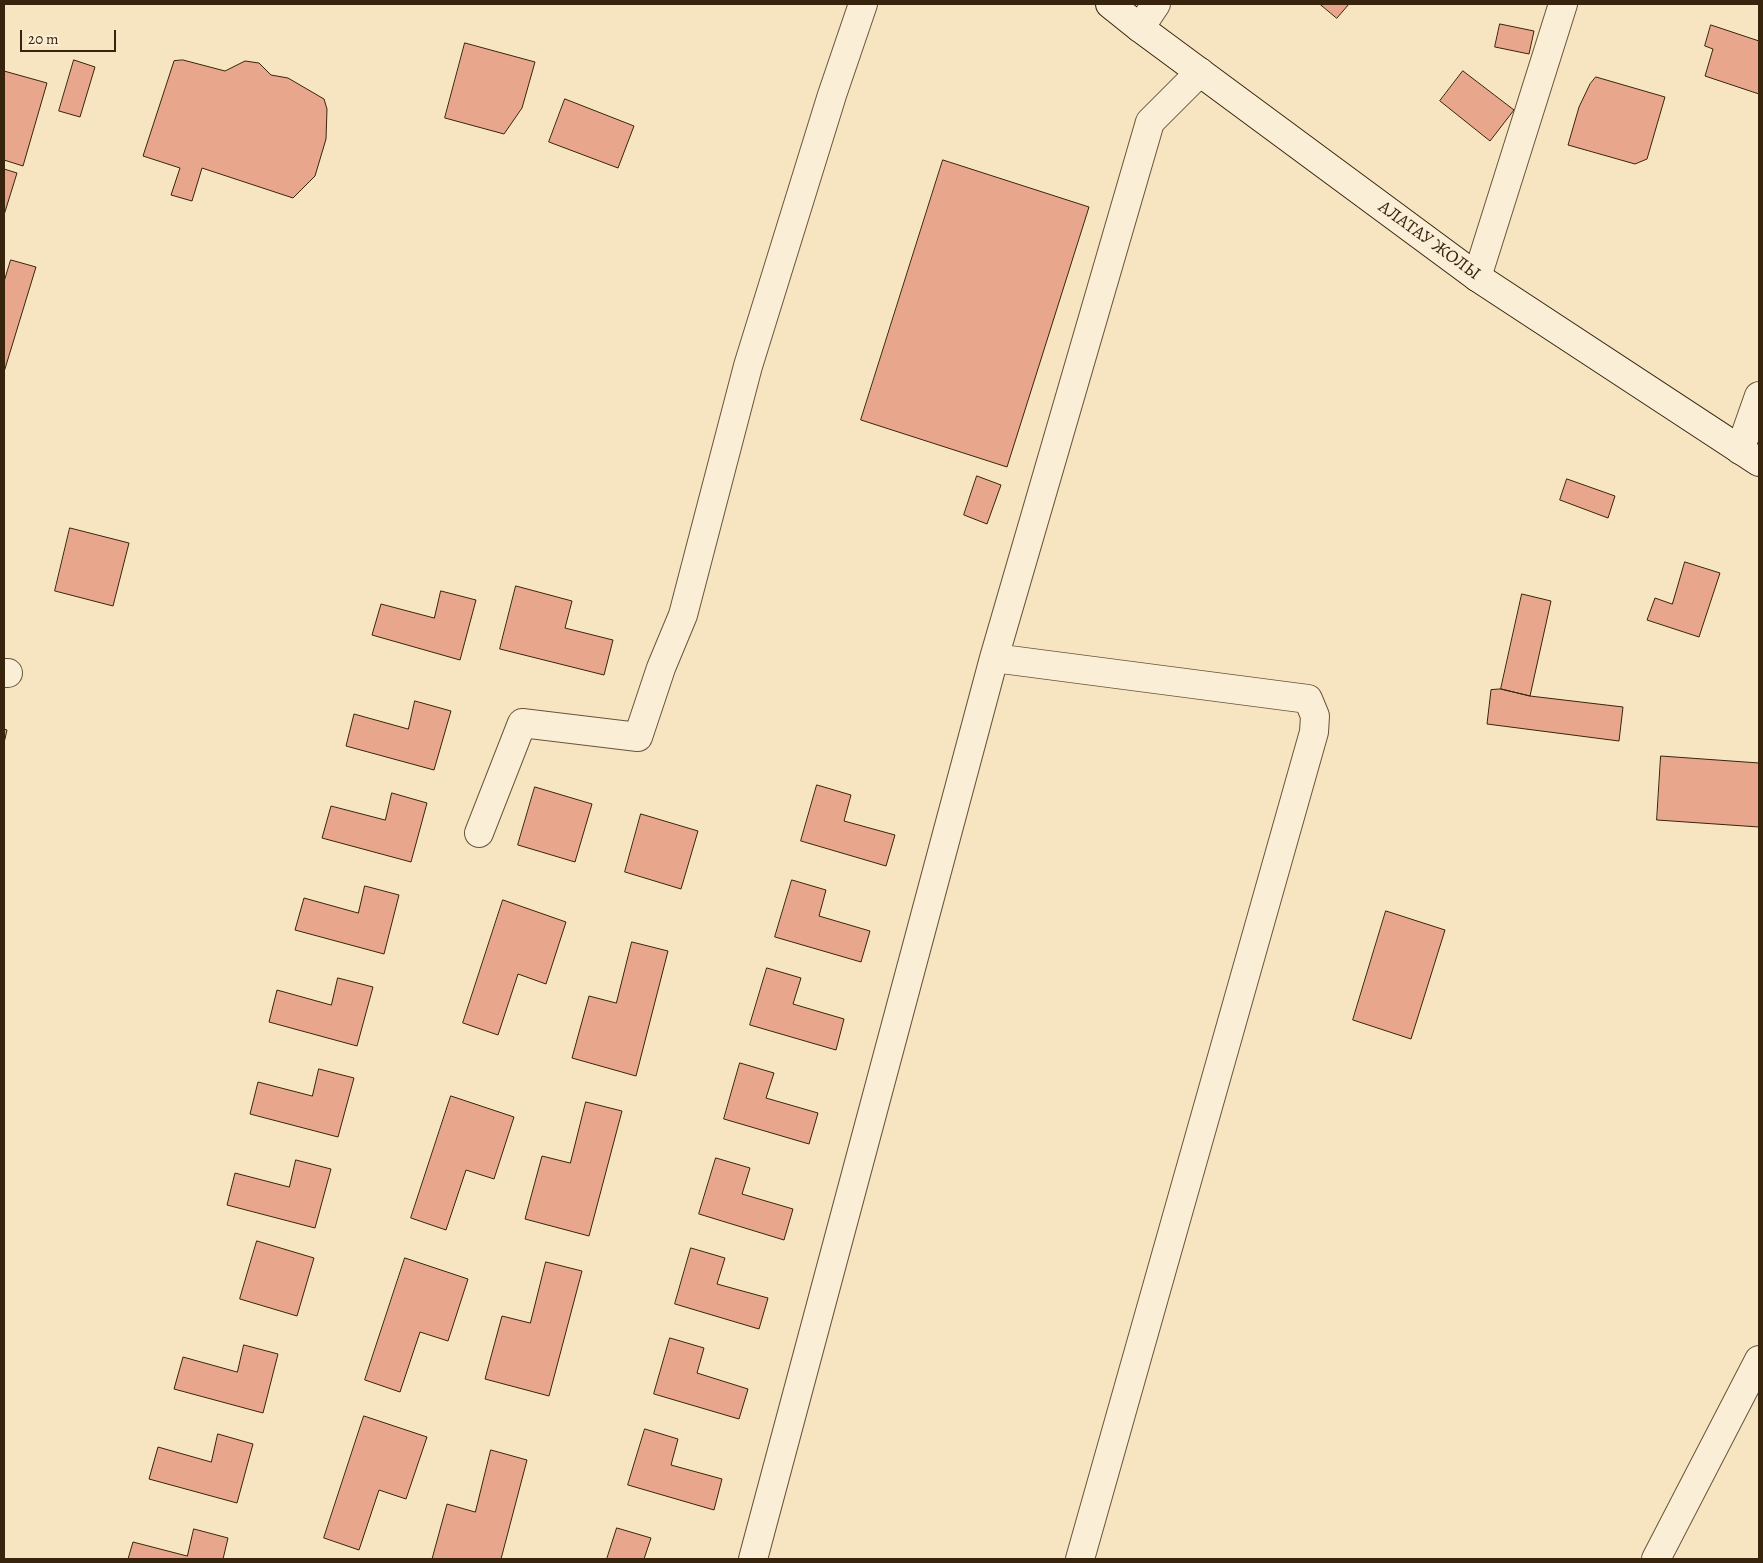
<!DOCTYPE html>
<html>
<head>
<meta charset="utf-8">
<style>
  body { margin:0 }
  #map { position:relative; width:1763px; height:1563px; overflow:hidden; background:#f7e5c1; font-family:Alegreya,serif }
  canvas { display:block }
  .frame { position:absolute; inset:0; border:5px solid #38240c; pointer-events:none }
  .scale { position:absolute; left:20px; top:30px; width:96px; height:22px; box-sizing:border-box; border:2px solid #38240c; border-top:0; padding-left:6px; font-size:15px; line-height:18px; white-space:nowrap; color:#38240c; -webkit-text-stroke:4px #faeed7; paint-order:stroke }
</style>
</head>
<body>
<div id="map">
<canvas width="1763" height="1563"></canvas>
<div class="frame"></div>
<div class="scale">20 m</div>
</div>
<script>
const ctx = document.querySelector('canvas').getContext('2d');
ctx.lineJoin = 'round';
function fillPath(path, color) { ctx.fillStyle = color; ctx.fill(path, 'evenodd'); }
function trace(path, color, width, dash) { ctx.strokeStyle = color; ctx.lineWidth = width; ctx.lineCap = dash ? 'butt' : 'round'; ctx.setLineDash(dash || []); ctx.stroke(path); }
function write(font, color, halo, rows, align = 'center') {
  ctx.font = font + ' Alegreya,serif'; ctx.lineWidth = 4; ctx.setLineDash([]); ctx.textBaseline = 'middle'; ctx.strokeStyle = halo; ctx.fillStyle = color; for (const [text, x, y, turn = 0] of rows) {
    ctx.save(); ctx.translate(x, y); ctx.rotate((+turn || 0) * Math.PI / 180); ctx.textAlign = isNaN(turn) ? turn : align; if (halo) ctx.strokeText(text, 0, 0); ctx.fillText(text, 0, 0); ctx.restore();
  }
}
const building = new Path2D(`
  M 1320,4 L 1349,4 L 1337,18 Z
  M 1500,24 L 1534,31 L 1529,54 L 1495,47 Z
  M 1711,25 L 1759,41 L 1759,94 L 1705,76 L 1713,49 L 1705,46 Z
  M 465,43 L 535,62 L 522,108 L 504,134 L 445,118 Z
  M 74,60 L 95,67 L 80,117 L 59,111 Z
  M 183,60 L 225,71 L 245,61 L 259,63 L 271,75 L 288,78 L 324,99 L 327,109 L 326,139 L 315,176 L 293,198 L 202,168 L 192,201 L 171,195 L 180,168 L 143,156 L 174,61 Z
  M 4,71 L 47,83 L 23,166 L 4,160 Z
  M 1463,71 L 1514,110 L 1490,141 L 1440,101 Z
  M 1596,77 L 1665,97 L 1647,159 L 1635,164 L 1568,145 L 1579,107 L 1590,84 Z
  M 565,99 L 634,126 L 618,168 L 549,142 Z
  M 943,160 L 1089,207 L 1007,467 L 861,420 Z
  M 4,169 L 17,173 L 4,215 Z
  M 11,260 L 36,267 L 4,372 L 4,282 Z
  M 977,476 L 1001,485 L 987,524 L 964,515 Z
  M 1567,479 L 1615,496 L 1608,518 L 1560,500 Z
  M 70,528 L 129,543 L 113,606 L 55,591 Z
  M 1685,562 L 1720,573 L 1699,637 L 1647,620 L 1655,598 L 1672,604 Z
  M 516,586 L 572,601 L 565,628 L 613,640 L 604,675 L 500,649 Z
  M 441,591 L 476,600 L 460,660 L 372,635 L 381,604 L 434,618 Z
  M 1522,594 L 1551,601 L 1530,696 L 1501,689 Z
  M 1501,689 L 1530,696 L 1623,707 L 1619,741 L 1487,724 L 1491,690 Z
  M 415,701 L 451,711 L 434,770 L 346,746 L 354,714 L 408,729 Z
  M 4,729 L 7,730 L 4,743 Z
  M 1661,756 L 1759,763 L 1759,827 L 1657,820 Z
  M 817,785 L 851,795 L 844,821 L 895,835 L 886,866 L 801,841 Z
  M 535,787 L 592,804 L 575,862 L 518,845 Z
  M 392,793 L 427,803 L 411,862 L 322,838 L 331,806 L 385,820 Z
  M 641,814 L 698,831 L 681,889 L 625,872 Z
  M 792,880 L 826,890 L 819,916 L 870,931 L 861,962 L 775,937 Z
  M 365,886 L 399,895 L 384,954 L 295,930 L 304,898 L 358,913 Z
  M 503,900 L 566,922 L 546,984 L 518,974 L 498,1035 L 463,1023 Z
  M 1386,911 L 1445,930 L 1411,1039 L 1353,1020 Z
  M 632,942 L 668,951 L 636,1076 L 572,1058 L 589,996 L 616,1003 Z
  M 767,968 L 801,978 L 793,1004 L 844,1019 L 836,1050 L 750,1025 Z
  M 338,978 L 373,987 L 357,1046 L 269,1022 L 277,990 L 331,1005 Z
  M 740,1063 L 774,1073 L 766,1098 L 818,1113 L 809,1144 L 724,1119 Z
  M 319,1069 L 354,1078 L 338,1137 L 250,1114 L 258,1082 L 312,1096 Z
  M 451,1096 L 514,1117 L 494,1179 L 466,1170 L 446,1230 L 411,1218 Z
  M 586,1102 L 622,1111 L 589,1236 L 525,1219 L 542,1156 L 570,1163 Z
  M 716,1158 L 750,1168 L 742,1194 L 793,1209 L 784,1240 L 699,1214 Z
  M 296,1160 L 331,1169 L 315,1228 L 227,1205 L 235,1173 L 289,1187 Z
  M 257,1241 L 314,1258 L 297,1316 L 240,1299 Z
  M 691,1248 L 725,1258 L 717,1284 L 768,1298 L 759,1329 L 675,1304 Z
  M 405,1258 L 468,1279 L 448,1341 L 420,1332 L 400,1392 L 365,1380 Z
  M 546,1262 L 582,1271 L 549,1396 L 485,1379 L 502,1316 L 530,1323 Z
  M 670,1338 L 704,1348 L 697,1373 L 748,1389 L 739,1419 L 654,1394 Z
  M 244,1345 L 278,1354 L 263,1413 L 174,1389 L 183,1357 L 237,1372 Z
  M 364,1416 L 427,1437 L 406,1499 L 379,1490 L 359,1550 L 324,1538 Z
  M 645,1429 L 678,1439 L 671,1465 L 722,1479 L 714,1510 L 628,1485 Z
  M 218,1434 L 253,1444 L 237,1503 L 149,1479 L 158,1447 L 211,1462 Z
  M 491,1450 L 527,1460 L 501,1559 L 432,1559 L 447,1504 L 475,1512 Z
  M 617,1528 L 651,1538 L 644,1559 L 607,1559 Z
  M 194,1529 L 228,1538 L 223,1559 L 128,1559 L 133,1542 L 187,1556 Z`);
const street = new Path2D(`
  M 1140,28 L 1156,4
  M 1477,277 L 1563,4
  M 1740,450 L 1759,396
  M 994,658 L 1308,699 L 1315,716 L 1314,732 L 1080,1559
  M 4,673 L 8,673
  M 479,833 L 522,723 L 638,737 L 661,668 L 683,615 L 748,366 L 832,95 L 863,4
  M 753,1559 L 994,658 L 1150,122 L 1200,72
  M 1656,1559 L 1759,1360`);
const secondary = new Path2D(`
  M 1110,4 L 1140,28 L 1477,277 L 1759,462`);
const streetNames = [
  ["АЛАТАУ ЖОЛЫ",1429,241,36]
];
fillPath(building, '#e8a78c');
trace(building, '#38240c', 1);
trace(street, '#685439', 30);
trace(secondary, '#38240c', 30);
trace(street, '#faeed7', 28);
trace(secondary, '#faeed7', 28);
write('18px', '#38240c', '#faeed7', streetNames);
</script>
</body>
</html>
